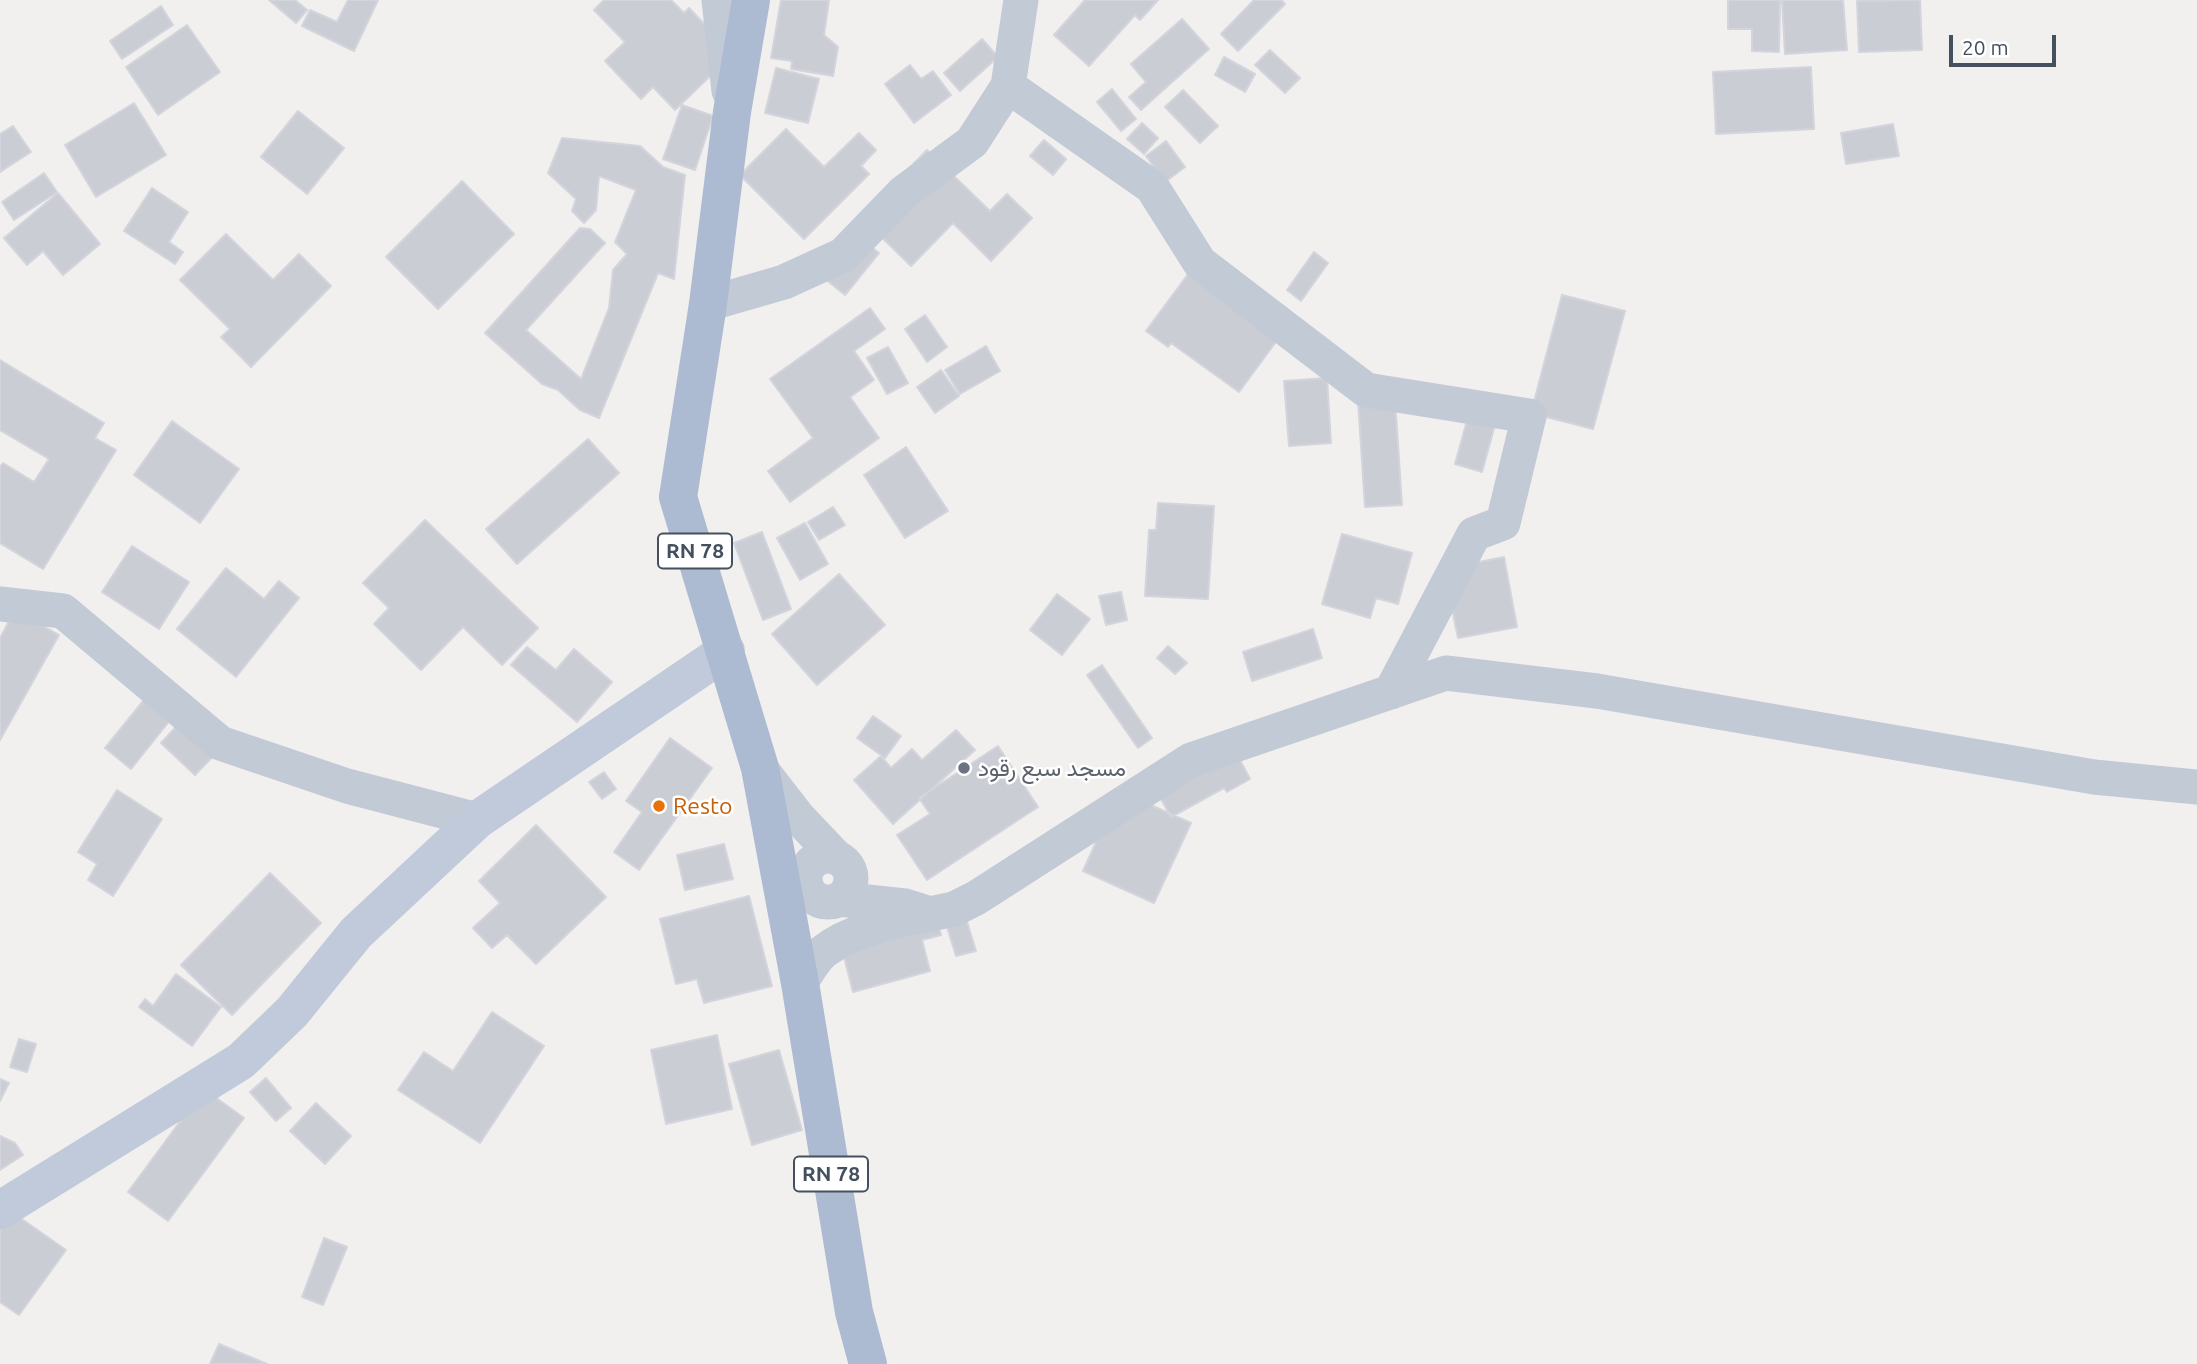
<!DOCTYPE html>
<html>
<head>
<meta charset="utf-8">
<style>
  body { margin:0 }
  #map { position:relative; width:2197px; height:1364px; overflow:hidden; background:#f2efef; font-family:Ubuntu,sans-serif }
  canvas { display:block }
  .scale { position:absolute; left:1949px; top:35px; width:107px; height:32px; box-sizing:border-box; border:4px solid #45505f; border-top:0; padding-left:9px; font-size:21px; line-height:24px; white-space:nowrap; color:#45505f; -webkit-text-stroke:5px #fff; paint-order:stroke }
</style>
</head>
<body>
<div id="map">
<canvas width="2197" height="1364"></canvas>
<div class="scale">20 m</div>
</div>
<script>
const ctx = document.querySelector('canvas').getContext('2d');
ctx.lineJoin = 'round';
function fillPath(path, color) { ctx.fillStyle = color; ctx.fill(path, 'evenodd'); }
function trace(path, color, width, dash) { ctx.strokeStyle = color; ctx.lineWidth = width; ctx.lineCap = dash ? 'butt' : 'round'; ctx.setLineDash(dash || []); ctx.stroke(path); }
function write(font, color, halo, rows, align = 'center') {
  ctx.font = font + ' Ubuntu,Vazirmatn,sans-serif'; ctx.lineWidth = 5; ctx.setLineDash([]); ctx.textBaseline = 'middle'; ctx.strokeStyle = halo; ctx.fillStyle = color; for (const [text, x, y, turn = 0] of rows) {
    ctx.save(); ctx.translate(x, y); ctx.rotate((+turn || 0) * Math.PI / 180); ctx.textAlign = isNaN(turn) ? turn : align; if (halo) ctx.strokeText(text, 0, 0); ctx.fillText(text, 0, 0); ctx.restore();
  }
}
const building = new Path2D(`
  M 269,0 L 295,0 L 307,10 L 296,23 Z
  M 348,0 L 378,0 L 354,51 L 302,26 L 310,10 L 337,22 Z
  M 604,0 L 671,0 L 684,13 L 689,8 L 733,54 L 675,110 L 653,87 L 641,99 L 605,61 L 625,42 L 594,10 Z
  M 781,0 L 829,0 L 824,35 L 838,47 L 833,76 L 791,69 L 792,61 L 771,58 Z
  M 1085,0 L 1158,0 L 1140,20 L 1135,15 L 1089,66 L 1054,35 Z
  M 1254,0 L 1281,0 L 1285,4 L 1238,51 L 1221,34 Z
  M 1728,0 L 1780,0 L 1779,52 L 1752,51 L 1752,29 L 1728,29 Z
  M 1782,0 L 1843,0 L 1847,50 L 1785,54 Z
  M 1920,0 L 1922,50 L 1859,52 L 1857,1 Z
  M 161,6 L 173,25 L 122,59 L 110,41 Z
  M 1182,19 L 1209,49 L 1141,110 L 1129,97 L 1146,82 L 1131,64 Z
  M 187,25 L 220,72 L 158,115 L 126,67 Z
  M 982,39 L 998,57 L 960,91 L 944,73 Z
  M 1270,50 L 1300,78 L 1285,93 L 1255,65 Z
  M 1224,57 L 1255,74 L 1245,92 L 1215,75 Z
  M 910,65 L 921,79 L 933,71 L 951,95 L 914,123 L 885,84 Z
  M 1811,67 L 1814,129 L 1716,134 L 1713,72 Z
  M 776,68 L 819,79 L 808,123 L 765,113 Z
  M 1112,89 L 1136,119 L 1121,131 L 1097,102 Z
  M 1183,90 L 1218,126 L 1200,143 L 1165,107 Z
  M 134,103 L 166,155 L 96,197 L 65,145 Z
  M 682,105 L 713,116 L 695,170 L 663,159 Z
  M 298,111 L 344,148 L 307,194 L 261,157 Z
  M 1142,123 L 1158,138 L 1144,154 L 1127,139 Z
  M 1893,124 L 1899,156 L 1846,164 L 1841,133 Z
  M 13,126 L 31,152 L 0,172 L 0,134 Z
  M 786,129 L 824,167 L 859,133 L 876,150 L 861,166 L 869,174 L 804,239 L 740,175 Z
  M 562,138 L 640,146 L 663,167 L 685,175 L 674,279 L 658,273 L 599,418 L 580,410 L 558,390 L 542,384 L 485,333 L 580,228 L 590,229 L 605,243 L 526,330 L 581,379 L 609,308 L 613,270 L 627,254 L 615,242 L 636,190 L 599,176 L 596,210 L 584,223 L 572,211 L 576,199 L 548,173 Z
  M 1044,140 L 1066,159 L 1053,175 L 1030,156 Z
  M 1166,141 L 1185,167 L 1165,182 L 1146,156 Z
  M 927,150 L 990,211 L 1007,194 L 1032,218 L 991,261 L 953,223 L 911,266 L 871,227 L 889,189 Z
  M 44,173 L 57,192 L 14,220 L 2,202 Z
  M 462,181 L 514,234 L 438,309 L 386,257 Z
  M 152,188 L 188,212 L 169,242 L 183,252 L 175,264 L 124,231 Z
  M 58,193 L 100,244 L 63,275 L 43,251 L 27,265 L 4,238 Z
  M 853,233 L 879,253 L 845,295 L 819,274 Z
  M 226,234 L 273,280 L 299,254 L 331,286 L 251,367 L 221,337 L 230,329 L 180,280 Z
  M 1314,252 L 1328,263 L 1301,301 L 1287,290 Z
  M 1194,266 L 1284,331 L 1239,392 L 1171,343 L 1168,347 L 1146,331 Z
  M 1562,295 L 1625,311 L 1593,429 L 1531,413 Z
  M 870,308 L 885,329 L 854,351 L 874,380 L 850,397 L 879,438 L 790,502 L 768,471 L 813,438 L 770,379 Z
  M 925,315 L 947,347 L 927,362 L 905,329 Z
  M 986,346 L 1000,371 L 960,394 L 945,370 Z
  M 888,347 L 908,383 L 887,394 L 867,358 Z
  M 0,360 L 104,423 L 95,438 L 116,450 L 43,569 L 0,543 L 0,467 L 3,463 L 34,482 L 49,459 L 0,430 Z
  M 941,370 L 959,396 L 935,413 L 917,387 Z
  M 1327,378 L 1331,443 L 1289,446 L 1284,381 Z
  M 1394,384 L 1402,505 L 1365,507 L 1357,386 Z
  M 1474,395 L 1501,403 L 1482,472 L 1455,464 Z
  M 172,421 L 239,469 L 200,523 L 134,475 Z
  M 588,439 L 619,473 L 517,564 L 486,529 Z
  M 906,447 L 948,511 L 905,538 L 864,475 Z
  M 1158,503 L 1214,506 L 1208,599 L 1145,596 L 1149,530 L 1156,530 Z
  M 833,507 L 845,525 L 819,540 L 808,522 Z
  M 425,520 L 538,628 L 502,665 L 463,627 L 421,670 L 374,624 L 389,608 L 363,583 Z
  M 805,523 L 828,564 L 800,580 L 777,538 Z
  M 762,532 L 791,609 L 763,620 L 734,543 Z
  M 1342,534 L 1412,553 L 1398,604 L 1376,598 L 1370,618 L 1322,604 Z
  M 132,546 L 189,582 L 159,629 L 102,592 Z
  M 1504,557 L 1517,627 L 1458,638 L 1444,569 Z
  M 226,568 L 264,599 L 279,581 L 299,598 L 236,677 L 177,629 Z
  M 839,574 L 885,625 L 817,685 L 772,634 Z
  M 1121,592 L 1127,620 L 1106,625 L 1099,596 Z
  M 1057,594 L 1090,619 L 1062,655 L 1030,630 Z
  M 15,610 L 59,635 L 0,740 L 0,638 Z
  M 1313,629 L 1322,658 L 1252,681 L 1243,652 Z
  M 1168,646 L 1187,663 L 1175,674 L 1157,658 Z
  M 527,647 L 556,670 L 574,649 L 612,682 L 577,722 L 511,665 Z
  M 1102,665 L 1152,738 L 1138,748 L 1087,675 Z
  M 161,679 L 187,699 L 131,769 L 105,748 Z
  M 187,715 L 222,747 L 195,775 L 161,743 Z
  M 873,716 L 901,736 L 885,758 L 857,738 Z
  M 956,730 L 975,750 L 893,824 L 854,780 L 881,756 L 891,768 L 912,749 L 922,760 Z
  M 670,738 L 712,768 L 639,870 L 614,852 L 642,812 L 626,801 Z
  M 998,746 L 1038,807 L 927,880 L 897,835 L 930,814 L 919,798 Z
  M 1233,747 L 1250,779 L 1227,792 L 1224,788 L 1171,817 L 1156,790 Z
  M 604,772 L 616,789 L 602,799 L 589,782 Z
  M 117,790 L 162,819 L 113,896 L 88,880 L 97,864 L 78,852 Z
  M 1119,791 L 1191,823 L 1154,903 L 1083,871 Z
  M 536,825 L 606,897 L 536,964 L 507,935 L 492,948 L 473,928 L 500,903 L 479,881 Z
  M 724,844 L 733,879 L 685,890 L 677,855 Z
  M 270,873 L 321,923 L 232,1015 L 181,965 Z
  M 749,896 L 772,986 L 704,1003 L 697,979 L 676,984 L 660,919 Z
  M 964,912 L 976,951 L 956,956 L 944,917 Z
  M 936,916 L 941,935 L 922,940 L 930,971 L 853,992 L 840,941 Z
  M 176,974 L 221,1007 L 192,1046 L 139,1007 L 145,999 L 153,1006 Z
  M 492,1012 L 544,1046 L 480,1143 L 398,1090 L 424,1052 L 453,1071 Z
  M 717,1035 L 732,1109 L 666,1124 L 651,1050 Z
  M 19,1039 L 36,1044 L 27,1072 L 10,1067 Z
  M 779,1050 L 802,1130 L 752,1145 L 729,1064 Z
  M 266,1078 L 291,1108 L 276,1121 L 250,1092 Z
  M 0,1079 L 9,1083 L 0,1101 Z
  M 204,1089 L 244,1118 L 168,1221 L 128,1192 Z
  M 316,1103 L 351,1136 L 325,1164 L 290,1131 Z
  M 0,1136 L 15,1143 L 23,1155 L 0,1170 Z
  M 9,1210 L 66,1250 L 19,1315 L 0,1302 L 0,1223 Z
  M 324,1238 L 347,1247 L 323,1305 L 302,1297 Z
  M 219,1344 L 267,1364 L 210,1364 Z`);
const minor = new Path2D(`
  M 719,0 L 729,91
  M 1008,86 L 1152,187 L 1200,263 L 1366,390 L 1529,416 L 1503,523 L 1474,534 L 1391,692
  M 708,304 L 784,282 L 843,255 L 904,192 L 972,142 L 1008,86 L 1021,0
  M 0,604 L 63,611 L 220,743 L 347,786 L 477,820
  M 760,768 L 798,817 L 837,858
  M805 879a23 23 0 1 1 46 0a23 23 0 1 1-46 0Z
  M 840,899 L 905,906 L 930,914 L 954,909 L 976,898 L 1191,760 L 1446,673 L 1597,691 L 2094,777 L 2197,787
  M 800,983 C 807,973 814,960 823,952 C 850,931 887,923 920,916`);
const secondary = new Path2D(`
  M 0,1210 L 241,1061 L 292,1012 L 356,933 L 477,820 L 726,651`);
const primary = new Path2D(`
  M 751,0 L 732,112 L 708,304 L 678,497 L 760,768 L 800,983 L 854,1312 L 868,1364`);
const markers = [
  [964,768,7,"#6b7280"],
  [659,806,7,"#e8710a"]
];
const shields = [
  [695,551,74],
  [831,1174,74]
];
const shieldNames = [
  ["RN 78",695,551],
  ["RN 78",831,1174]
];
const worshipNames = [
  ["مسجد سبع رقود",978,768]
];
const foodNames = [
  ["Resto",673,806]
];
fillPath(building, '#cbcdd5');
trace(building, '#d3d4dc', 2);
trace(minor, '#c2cad6', 35);
trace(secondary, '#c0cada', 38);
trace(primary, '#acbbd1', 38);
for (const [x, y, r, color] of markers) { const dot = new Path2D(); dot.arc(x, y, r, 0, 2 * Math.PI); ctx.fillStyle = color; ctx.fill(dot); trace(dot, '#fff', 2.5); }
for (const [x, y, w] of shields) { const box = new Path2D(); box.roundRect(x - w / 2, y - 17.5, w, 35, 5); ctx.fillStyle = '#fff'; ctx.fill(box); trace(box, '#45505f', 2); }
write('bold 21px', '#45505f', null, shieldNames);
write('23px', '#5b616d', '#fff', worshipNames, 'left');
write('23px', '#c56008', '#fff', foodNames, 'left');
</script>
</body>
</html>
